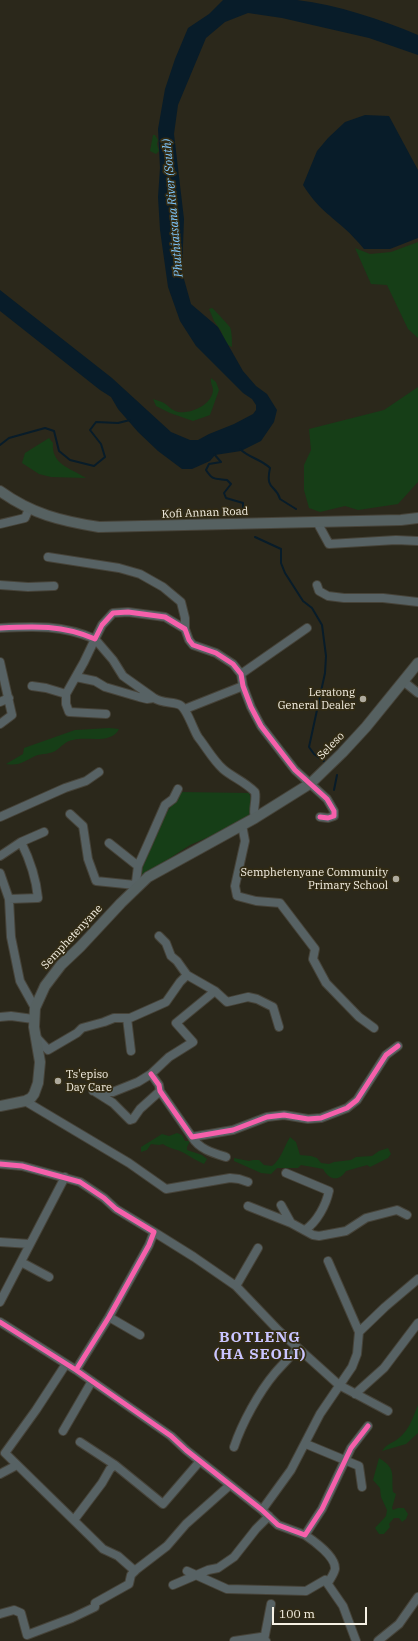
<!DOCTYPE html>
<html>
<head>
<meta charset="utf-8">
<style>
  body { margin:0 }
  #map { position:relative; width:418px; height:1641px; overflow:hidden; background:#2b281b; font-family:"IBM Plex Serif",serif }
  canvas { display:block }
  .scale { position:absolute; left:272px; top:1607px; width:95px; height:18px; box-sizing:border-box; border:2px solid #f6f1e4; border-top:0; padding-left:5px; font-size:12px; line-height:14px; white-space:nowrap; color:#f6f1e4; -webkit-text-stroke:3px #322b14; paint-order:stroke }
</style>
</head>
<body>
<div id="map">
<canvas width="418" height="1641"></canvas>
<div class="scale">100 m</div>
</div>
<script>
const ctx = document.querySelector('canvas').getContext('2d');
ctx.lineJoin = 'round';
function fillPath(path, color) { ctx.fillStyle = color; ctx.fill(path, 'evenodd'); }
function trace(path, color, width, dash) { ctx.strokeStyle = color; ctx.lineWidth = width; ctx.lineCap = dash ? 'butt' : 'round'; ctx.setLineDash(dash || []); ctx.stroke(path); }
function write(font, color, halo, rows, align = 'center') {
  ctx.font = font + ' "IBM Plex Serif",serif'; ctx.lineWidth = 3.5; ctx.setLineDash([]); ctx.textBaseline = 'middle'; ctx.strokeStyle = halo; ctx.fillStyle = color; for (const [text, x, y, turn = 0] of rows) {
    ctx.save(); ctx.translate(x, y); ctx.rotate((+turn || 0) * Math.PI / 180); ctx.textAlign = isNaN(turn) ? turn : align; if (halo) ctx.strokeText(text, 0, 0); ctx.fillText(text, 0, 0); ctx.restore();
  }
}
const green = new Path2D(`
  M 153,135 L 155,135 L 158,140 L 157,144 L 159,151 L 156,154 L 150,151 Z
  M 418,242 L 418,338 L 408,329 L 387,285 L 371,284 L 355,248 L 370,254 L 391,252 Z
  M 212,308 C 214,309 229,326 230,327 C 232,332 232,342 232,347 L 226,344 L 221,331 L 214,321 L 209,309 Z
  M 211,378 L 216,382 L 219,390 L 210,415 L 193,421 L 170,413 L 156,406 L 153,399 C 156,400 159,401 162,402 C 167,404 172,411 178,412 C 191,414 212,405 213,390 C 213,386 210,383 211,378 Z
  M 418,387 L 418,482 L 398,504 L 358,510 L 345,506 L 320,512 L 309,508 L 304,490 L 304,465 L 311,450 L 309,429 L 384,410 Z
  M 49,438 L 53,443 C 51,464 70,468 86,478 L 51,477 L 39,474 L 22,463 L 25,453 Z
  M 109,728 L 119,729 C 111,745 87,736 73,740 C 66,741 63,745 58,749 C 51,755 42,753 35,756 C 23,762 20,766 6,764 L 23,754 L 24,748 L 75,730 Z
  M 180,792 L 249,793 L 253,804 L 252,816 L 220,832 L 190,845 L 138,879 L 160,823 Z
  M 177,1133 L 182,1135 L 185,1141 L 190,1141 L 187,1147 L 187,1150 L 202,1155 L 207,1159 L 204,1164 C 197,1161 191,1157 184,1153 C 177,1149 170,1149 163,1144 L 159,1145 L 151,1144 L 147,1150 L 141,1152 L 141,1147 L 162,1134 L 169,1136 Z
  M 290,1137 L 296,1142 L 300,1155 L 311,1156 L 317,1158 L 321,1163 L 329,1164 L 334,1162 L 351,1160 L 356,1157 L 372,1156 L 379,1151 L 388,1148 L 391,1154 L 388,1158 L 370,1167 L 367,1165 L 346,1171 C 339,1182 329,1180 323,1169 L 301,1165 L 298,1168 L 277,1168 L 271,1174 L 261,1173 L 234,1161 L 234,1158 L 249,1161 L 253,1160 L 259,1160 L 264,1165 L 272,1166 C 281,1159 284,1147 290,1137 Z
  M 418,1405 L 418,1433 L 406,1444 L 382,1451 C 386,1444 393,1443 399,1438 C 410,1429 413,1417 418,1405 Z
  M 379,1458 C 397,1469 391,1475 393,1492 L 396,1494 L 392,1508 L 393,1510 L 398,1508 L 404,1508 L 408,1514 L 406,1519 L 402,1522 L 399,1518 L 394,1518 L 389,1524 L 390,1527 L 384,1534 L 379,1534 L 375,1528 L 386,1516 L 387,1510 L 381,1497 L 380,1488 L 373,1480 Z`);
const water = new Path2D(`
  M 223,0 C 245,0 275,0 297,0 C 338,5 380,19 418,35 L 418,55 L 369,38 L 282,18 L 248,13 L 225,22 L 206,38 L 178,105 L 174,134 L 184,219 L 182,272 L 191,304 L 218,327 L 243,371 L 256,386 L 267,394 L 277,410 L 274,422 L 261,441 L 241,451 L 215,455 L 210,461 L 192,469 L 182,469 L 158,451 L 138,432 L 118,409 L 111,397 L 100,390 L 0,311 L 0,290 L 112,378 L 171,432 L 190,440 L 198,440 L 209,434 L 234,424 L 253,414 L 256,410 L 256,405 L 252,399 L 243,393 L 196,346 L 180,321 L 168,287 L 160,230 L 158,197 L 160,168 L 158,129 L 165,89 L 175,59 L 188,28 L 209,14 Z
  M 365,115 L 389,116 L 418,170 L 418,238 L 390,249 L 364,249 C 358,242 351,234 344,228 C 326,212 317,207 303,185 L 317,151 L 328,138 L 345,122 Z`);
const stream = new Path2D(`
  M 0,445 L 9,438 L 45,428 L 54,431 L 59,451 L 70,460 L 94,466 L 105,457 L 101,444 L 90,430 L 96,422 L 118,423 L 130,420
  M 240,449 C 249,458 261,459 270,468 C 265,491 276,484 280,499 L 296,509
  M 214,454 L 221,462 L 209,464 L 206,470 C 213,481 215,478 227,480 L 231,484 L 224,493 L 226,498 L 243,503 L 243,508
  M 255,537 L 281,549 L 281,563 L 285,573 L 303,601 L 312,608 L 322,625 L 326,656 L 325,673 L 309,747 L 314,754 L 325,762
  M 334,790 L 337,775`);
const minor = new Path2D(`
  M 317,522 L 329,544 L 396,540 L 418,541
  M 0,524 L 25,518 L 29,509
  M 48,557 L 119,568 L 140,574 L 163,587 L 181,602 L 185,618 L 185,629
  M 0,585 L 28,587 L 54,586
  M 317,585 L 319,591 L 328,596 L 344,598 L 383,598 L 418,602
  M 0,628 C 35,626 63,625 95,639 L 102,625 L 113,613 L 128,612 L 165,617 L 185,629 L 189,640 L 193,645 L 216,653 L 233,664 L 241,674 L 243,686 L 251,707 L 261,726 L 295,770 L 327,799 L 334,811 L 334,816 L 328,818 L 320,817
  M 0,662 L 12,715 L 0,724
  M 241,674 L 307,628
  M 76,677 L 95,681 L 105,687 L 139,697 L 147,699 L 154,698 C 163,704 173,701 180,705 C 187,709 193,729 198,737 C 206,747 213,760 223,769 C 232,777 244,781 255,792 C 257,801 252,810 255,818
  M 403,681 L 418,693
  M 32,686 L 46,688 L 66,694 L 84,662 L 95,639 L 113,660 L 123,676 L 154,698
  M 66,694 L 66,704 L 69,712 L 106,714
  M 0,702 L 9,698
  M 185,709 L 243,686
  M 70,814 L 83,826 L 88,859 L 96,881 L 135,885
  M 0,817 L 65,788 L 86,781 L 99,772
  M 242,825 L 245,841 L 235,886 L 237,896 L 256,901 L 280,903 L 315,949 L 313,959 L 326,983 L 359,1017 L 374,1028
  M 109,843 L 138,866
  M 0,856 L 21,842 L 44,832
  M 0,873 L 9,899 L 11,937 L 20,981 L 35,1008
  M 135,890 L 138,866 L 147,846 L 165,805 L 173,799 L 178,789
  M 9,899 L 38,898 C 36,877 30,860 21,842
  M 159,936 L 166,943 L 171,956 L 177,961 L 187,975 L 215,991 L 227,1002 L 248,997 L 257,999 L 273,1007 L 279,1027
  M 0,1017 L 11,1016 L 33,1019
  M 127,1018 L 131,1051
  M 36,1037 L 48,1050 L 77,1033 L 82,1028 L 104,1022 L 114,1018 L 130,1018 L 166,1002 L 180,982 L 187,975
  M 151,1074 L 159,1085 L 160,1091 L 192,1137 L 233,1130 L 267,1117 L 284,1115 L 308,1119 L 321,1118 L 347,1108 L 357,1100 L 386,1055 L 398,1046
  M 93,1091 L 113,1092 L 138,1082 L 151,1074 L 169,1057 L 193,1042 L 176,1023 L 215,991
  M 94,1091 L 113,1103 L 130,1120 L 133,1119 L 140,1109 L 160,1091
  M 25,1101 L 129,1163 L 166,1189 L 230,1178 L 239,1179 L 248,1182
  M 192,1137 C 199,1149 213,1153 226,1157
  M 0,1164 L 22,1166 L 80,1182 L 104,1198 L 116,1209 L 154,1232 L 149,1245 L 109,1317 L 76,1370 L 0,1322
  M 286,1173 L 329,1191 C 326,1205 317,1222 305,1230
  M 281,1205 L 291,1223 L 313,1235 L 319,1236 L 346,1231 L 366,1218 L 397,1210 L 407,1215
  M 248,1206 L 291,1223
  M 154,1232 L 194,1257 L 236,1286 L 278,1330 L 339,1385 L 388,1411
  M 0,1242 L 30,1244
  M 328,1261 L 359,1332
  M 21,1262 L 49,1277
  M 236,1286 L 258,1248
  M 0,1302 L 65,1177
  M 109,1317 L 140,1335
  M 66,1364 L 36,1410 L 5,1453 L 96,1542 L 103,1549 L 118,1556 L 135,1571
  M 76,1370 L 171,1436 L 186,1450 L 262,1510 L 278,1525 L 305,1535 L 322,1509 L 351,1448 L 368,1426
  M 355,1394 L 384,1368 L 418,1323
  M 63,1431 L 92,1381
  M 80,1442 L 115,1465
  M 306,1444 L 359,1466 L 362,1487
  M 234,1447 C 242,1423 259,1392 275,1373 C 282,1365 290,1357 298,1348
  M 0,1474 L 17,1465
  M 262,1510 L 291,1470 L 320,1414 L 352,1367 L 357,1354 L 359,1332 L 385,1307 L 418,1279
  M 74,1520 L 102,1483 L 110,1469 L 115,1465 L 163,1504 L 200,1461
  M 305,1535 C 314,1541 336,1557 335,1569 C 334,1574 330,1579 328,1583
  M 187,1571 L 227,1589 L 306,1591 L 325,1580 L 343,1606 L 356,1641
  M 173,1585 L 208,1570 L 218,1568 L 234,1557 L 256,1529 L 269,1516
  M 0,1614 L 14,1610 L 21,1613 L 27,1635 L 72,1618 L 95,1607 L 95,1603 L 129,1584 L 131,1575 L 137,1569 L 167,1546 L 186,1524 L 230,1485
  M 264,1640 L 271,1604
  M 234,1641 L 261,1637 L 266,1641
  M 378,1641 L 399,1624 L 418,1597`);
const major = new Path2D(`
  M 0,491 C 32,514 61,521 99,527 L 401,520 L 418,518
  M 0,1106 L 25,1101 L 31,1098 L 34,1094 L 38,1083 L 40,1062 L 34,1027 L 35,1008 L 45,986 L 61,965 L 80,947 L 121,903 L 148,877 L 255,818 L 311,783 L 342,753 L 366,727 L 418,663`);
const cycleway = new Path2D(`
  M 0,628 C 35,626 63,625 95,639 L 102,625 L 113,613 L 128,612 L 165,617 L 185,629 L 189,640 L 193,645 L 216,653 L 233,664 L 241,674 L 243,686 L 251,707 L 261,726 L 295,770 L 327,799 L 334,811 L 334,816 L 328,818 L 320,817
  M 151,1074 L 159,1085 L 160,1091 L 192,1137 L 233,1130 L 267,1117 L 284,1115 L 308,1119 L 321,1118 L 347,1108 L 357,1100 L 386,1055 L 398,1046
  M 0,1164 L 22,1166 L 80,1182 L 104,1198 L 116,1209 L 154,1232 L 149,1245 L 109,1317 L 76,1370 L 0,1322
  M 76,1370 L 171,1436 L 186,1450 L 262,1510 L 278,1525 L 305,1535 L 322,1509 L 351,1448 L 368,1426`);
const markers = [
  [363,699,4,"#afab9e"],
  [396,879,4,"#afab9e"],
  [58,1081,4,"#afab9e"]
];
const streetNames = [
  ["Kofi Annan Road",205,513,-2],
  ["Seleso",331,746,-46],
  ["Semphetenyane",72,937,-47]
];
const poiNames = [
  ["Leratong",355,693],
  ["General Dealer",355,706],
  ["Semphetenyane Community",388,873],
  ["Primary School",388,886],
  ["Ts'episo",66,1075,"left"],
  ["Day Care",66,1088,"left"]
];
const waterNames = [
  ["Phuthiatsana River (South)",173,208,-95]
];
const districtNames = [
  ["BOTLENG",260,1338],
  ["(HA SEOLI)",260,1355]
];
fillPath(green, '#163e17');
fillPath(water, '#081c29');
trace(stream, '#081c29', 2);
trace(minor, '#464339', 10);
trace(major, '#464339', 12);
trace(minor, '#576264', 8);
trace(major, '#566161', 10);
trace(cycleway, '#f560ab', 5);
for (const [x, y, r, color] of markers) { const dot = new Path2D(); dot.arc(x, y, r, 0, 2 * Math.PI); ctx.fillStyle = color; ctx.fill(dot); trace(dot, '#322b14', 1.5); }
write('11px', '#f6f1e4', '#322b14', streetNames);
write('11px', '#f6f1e4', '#322b14', poiNames, 'right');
write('italic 12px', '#7fc7fe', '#322b14', waterNames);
ctx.letterSpacing = '1px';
write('bold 15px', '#cac5ff', '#322b14', districtNames);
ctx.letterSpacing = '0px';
</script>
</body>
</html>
